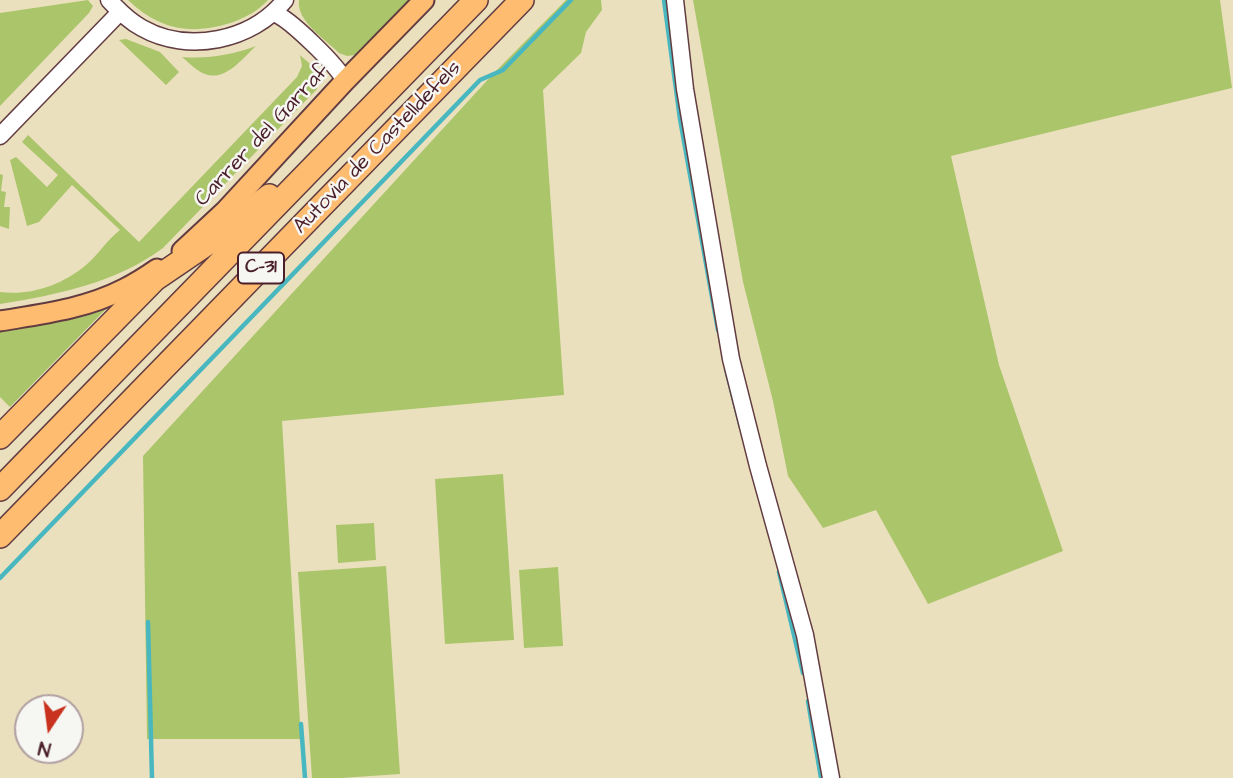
<!DOCTYPE html>
<html>
<head>
<meta charset="utf-8">
<style>
  body { margin:0 }
  #map { position:relative; width:1233px; height:778px; overflow:hidden; background:#ebe0be; font-family:"Architects Daughter",sans-serif }
  canvas { display:block }
  .north { position:absolute; left:14px; top:694px; width:70px; height:70px; box-sizing:border-box; background:#f6f6f2; border:2px solid #b1a0a2; border-radius:50%; rotate:193deg; font-size:19px; font-weight:700; line-height:28px; text-align:center; color:#4a1f2b }
  .north::after { content:''; display:block; margin:auto; width:24px; height:32px; background:#c8321e; clip-path:polygon(50% 0,100% 100%,50% 72%,0 100%) }
</style>
</head>
<body>
<div id="map">
<canvas width="1233" height="778"></canvas>
<div class="north">N</div>
</div>
<script>
const ctx = document.querySelector('canvas').getContext('2d');
ctx.lineJoin = 'round';
function fillPath(path, color) { ctx.fillStyle = color; ctx.fill(path, 'evenodd'); }
function trace(path, color, width, dash) { ctx.strokeStyle = color; ctx.lineWidth = width; ctx.lineCap = dash ? 'butt' : 'round'; ctx.setLineDash(dash || []); ctx.stroke(path); }
function write(font, color, halo, rows, align = 'center') {
  ctx.font = font + ' "Architects Daughter",sans-serif'; ctx.lineWidth = 5; ctx.setLineDash([]); ctx.textBaseline = 'middle'; ctx.strokeStyle = halo; ctx.fillStyle = color; for (const [text, x, y, turn = 0] of rows) {
    ctx.save(); ctx.translate(x, y); ctx.rotate((+turn || 0) * Math.PI / 180); ctx.textAlign = isNaN(turn) ? turn : align; if (halo) ctx.strokeText(text, 0, 0); ctx.fillText(text, 0, 0); ctx.restore();
  }
}
const green = new Path2D(`
  M 88,0 L 93,6 L 89,13 L 0,106 L 0,13 Z
  M 128,0 L 268,0 C 259,10 248,16 236,21 C 194,36 160,31 128,0 Z
  M 299,0 L 415,0 L 362,54 L 347,56 L 339,53 C 325,39 296,21 299,0 Z
  M 566,0 L 601,0 L 602,10 L 586,32 L 581,53 L 543,90 L 564,395 L 282,421 L 301,739 L 147,739 L 143,456 L 493,74 Z
  M 693,0 L 1220,0 L 1232,88 L 951,156 L 999,365 L 1063,551 L 928,604 L 876,510 L 823,528 L 788,476 L 773,401 L 743,282 Z
  M 126,39 L 160,52 L 179,72 L 166,85 L 119,40 Z
  M 256,46 C 243,58 225,82 205,74 C 197,71 189,63 182,57 C 209,59 231,55 256,46 Z
  M 300,55 C 313,67 322,70 317,89 L 163,248 C 116,283 56,295 0,304 L 0,292 C 31,296 62,285 86,265 C 98,255 107,240 120,230 L 72,185 L 39,222 L 27,226 L 10,160 L 16,157 L 47,187 L 58,175 L 22,142 L 28,135 L 139,242 L 297,77 L 302,66 Z
  M 0,174 L 3,175 L 1,191 L 6,192 L 4,207 L 10,207 L 9,229 L 0,226 Z
  M 100,309 L 105,310 L 10,407 L 0,397 L 0,327 Z
  M 503,474 L 514,640 L 445,644 L 435,479 Z
  M 374,523 L 376,560 L 338,563 L 336,525 Z
  M 386,566 L 400,774 L 341,778 L 312,778 L 298,572 Z
  M 558,567 L 563,646 L 524,648 L 519,570 Z`);
const stream = new Path2D(`
  M 664,0 L 680,119 L 718,330
  M 726,369 L 741,428
  M 779,572 L 803,673
  M 0,578 L 480,80 L 503,70 L 571,0
  M 148,622 L 152,778
  M 808,701 L 821,778
  M 301,724 L 305,778`);
const minor = new Path2D(`
  M 109,0 C 119,11 129,21 142,28 C 188,54 252,41 285,0
  M 675,0 L 685,89 L 731,359 L 758,466 L 805,635 L 831,778
  M 274,13 C 290,19 337,65 345,81
  M 0,136 L 120,12`);
const major = new Path2D(`
  M 182,251 L 225,211 L 345,81 L 424,0
  M 0,321 C 42,314 85,309 124,289 C 136,283 147,276 157,269`);
const highway = new Path2D(`
  M 0,437 L 155,279 L 208,243 L 269,196
  M 0,489 L 476,0
  M 0,536 L 522,0`);
const shields = [
  [261,268,46]
];
const shieldNames = [
  ["C-31",261,268]
];
const streetNames = [
  ["Carrer del Garraf",263,136,-47],
  ["Autovia de Castelldefels",378,148,-46]
];
fillPath(green, '#abc56b');
trace(stream, '#48b7bf', 4.5);
trace(minor, '#623c41', 19);
trace(major, '#623c41', 23);
trace(highway, '#623c41', 26);
trace(minor, '#fff', 16);
trace(major, '#fdbc70', 19);
trace(highway, '#fdbc70', 23);
for (const [x, y, w] of shields) { const box = new Path2D(); box.roundRect(x - w / 2, y - 15.5, w, 31, 5); ctx.fillStyle = '#f6f6f2'; ctx.fill(box); trace(box, '#4a1f2b', 2); }
write('bold 19px', '#4a1f2b', null, shieldNames);
write('21px', '#4a1f2b', '#f6f6f2', streetNames);
</script>
</body>
</html>
